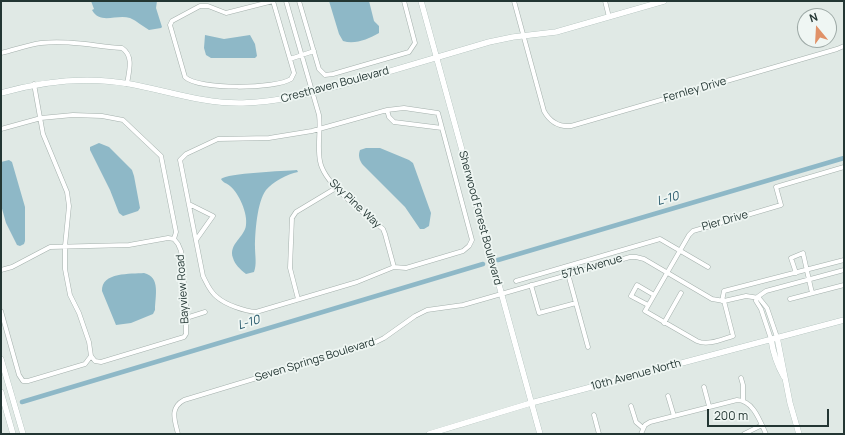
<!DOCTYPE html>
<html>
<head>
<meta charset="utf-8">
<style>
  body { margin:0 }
  #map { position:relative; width:845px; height:435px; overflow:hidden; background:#e0e9e5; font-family:Manrope,sans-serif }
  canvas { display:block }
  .frame { position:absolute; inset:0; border:2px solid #233633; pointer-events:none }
  .north { position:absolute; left:797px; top:8px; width:40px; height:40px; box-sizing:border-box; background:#eff6f3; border:1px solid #9da9a6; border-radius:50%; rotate:342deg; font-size:11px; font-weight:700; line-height:16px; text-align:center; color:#233633 }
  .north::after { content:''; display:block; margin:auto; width:14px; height:18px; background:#e09167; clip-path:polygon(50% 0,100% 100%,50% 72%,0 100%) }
  .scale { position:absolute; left:707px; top:409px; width:122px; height:18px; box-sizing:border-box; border:2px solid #233633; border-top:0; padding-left:5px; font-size:12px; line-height:14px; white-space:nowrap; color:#233633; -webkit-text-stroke:3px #eff6f3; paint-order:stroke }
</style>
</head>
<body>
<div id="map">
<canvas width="845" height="435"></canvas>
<div class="frame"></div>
<div class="north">N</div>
<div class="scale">200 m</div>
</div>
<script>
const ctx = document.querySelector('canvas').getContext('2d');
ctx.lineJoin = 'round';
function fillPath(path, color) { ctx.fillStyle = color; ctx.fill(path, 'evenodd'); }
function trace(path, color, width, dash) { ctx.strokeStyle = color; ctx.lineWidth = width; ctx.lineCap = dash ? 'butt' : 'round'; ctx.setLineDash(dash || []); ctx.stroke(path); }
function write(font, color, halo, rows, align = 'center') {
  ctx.font = font + ' Manrope,sans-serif'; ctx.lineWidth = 3.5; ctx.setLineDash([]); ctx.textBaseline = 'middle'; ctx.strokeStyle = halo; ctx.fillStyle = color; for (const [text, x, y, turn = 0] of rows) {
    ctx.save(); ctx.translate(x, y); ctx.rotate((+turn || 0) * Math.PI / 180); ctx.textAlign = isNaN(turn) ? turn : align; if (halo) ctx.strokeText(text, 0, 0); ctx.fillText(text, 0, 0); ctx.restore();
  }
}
const water = new Path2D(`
  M 91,1 L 157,1 L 156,8 L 162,27 L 161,28 L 149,30 C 142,26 137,21 130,18 C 116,14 100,25 92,10 L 94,9 Z
  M 329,1 L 369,1 L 374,21 L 379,26 L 379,33 C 368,39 355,45 343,41 L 339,34 Z
  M 205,35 L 224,39 L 250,35 L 255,44 L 257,56 L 255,58 L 211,58 L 206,55 L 204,48 Z
  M 99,143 L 109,147 L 132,170 L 134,176 L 140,208 L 138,211 L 123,216 L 119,213 L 110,190 L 90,150 L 90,147 Z
  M 366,148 L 380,148 L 409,160 L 413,163 L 431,213 L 429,226 L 424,229 L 420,229 L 405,207 L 363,165 C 359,160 358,155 360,150 Z
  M 9,160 L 12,162 L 25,207 L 25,241 L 24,244 L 20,246 L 17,245 L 6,223 L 1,205 L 1,162 Z
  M 297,170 L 298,172 C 287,174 273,182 266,190 C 257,202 255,233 255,247 C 255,256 257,264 254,272 L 246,274 C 240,269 235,265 233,258 C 228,244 245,237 246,225 C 248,214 239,193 230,186 C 227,183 223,183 221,179 C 227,173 285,171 297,170 Z
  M 144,273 C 161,277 155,296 155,310 L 153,314 L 131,323 L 116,325 L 102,291 C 101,272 131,274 144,273 Z`);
const canal = new Path2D(`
  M 498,260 L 844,158
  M 22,402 L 483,264`);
const street = new Path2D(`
  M 273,1 L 294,73 L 291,79 C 276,89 198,90 185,77 L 170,25 L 172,21 L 200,6 L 208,6 L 226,13 Z
  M 286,1 L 319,115 C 321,130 317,146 320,161 C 324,185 365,213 383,229 L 385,234 L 394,267
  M 299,1 L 319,69 L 325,75 L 333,74 L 409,52 L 415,43 L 404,1
  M 514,1 L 544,111 C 550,122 559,127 571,126 L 837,49 L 844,46
  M 605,1 L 609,17
  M 1,53 C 14,50 27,45 41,43 C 67,40 95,46 122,48 C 134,56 129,71 127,84
  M 290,59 L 314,51
  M 34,84 L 43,134 L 67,192 L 69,206 L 65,246 L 65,269 L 70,295 L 79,313 L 89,342 L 91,356
  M 404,108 L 438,113 L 472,240 L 469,246 L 463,251 L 406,268 L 394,267 L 357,282 L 256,312 C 245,311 226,305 217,297 C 210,292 207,284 203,276 L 180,160 L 186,154 L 218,139 L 269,138 L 312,131 L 387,110 Z
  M 387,110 L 389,117 L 394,122 L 442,128
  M 1,129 L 41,118 L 73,115 L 102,116 L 123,120 L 161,156 L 176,232 L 174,239
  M 189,204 L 213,216 L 196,240
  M 1,270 L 12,267 L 50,247 L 129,245 L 168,238 L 174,239
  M 796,273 L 791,258 L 803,253 L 812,293
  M 568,274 L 588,347
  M 516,281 L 660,239 L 708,267
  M 531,285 L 539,313 L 576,303
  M 756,298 L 766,291 L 844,270
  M 756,298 L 756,301 L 761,309 L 771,339
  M 298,299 L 290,268 L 292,218 L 296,212 L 336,188
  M 790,299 L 844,285
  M 722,301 L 724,291 L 844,260
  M 724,301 L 733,336 C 722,339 708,346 697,341 L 645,311 L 689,235 L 693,231 L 781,205 L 776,187 L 844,167
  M 648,305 L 631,296 L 637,285 L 654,295
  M 1,311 L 19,375 L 23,381 L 28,381 L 85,364 L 91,356
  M 186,318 L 205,312
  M 664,323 L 681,293
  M 91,356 L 95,361 L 101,362 L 184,337 L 186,334 L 186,306 L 181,251 L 178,244 L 174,239
  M 741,378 L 743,385 L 743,400
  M 704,387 L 709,406
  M 668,396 L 674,416
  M 631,406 L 636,422 L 643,428
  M 594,415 L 599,434
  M 178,434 C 175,421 169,408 184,400 L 376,342 L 384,338 L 415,316 L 427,310 L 463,305 L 630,257 L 636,257 L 644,259 L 712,299 L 724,301 L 746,296 L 759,298 L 767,308 L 777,337
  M 641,434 L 645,425 L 650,422 L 737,400 C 753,400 760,421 766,434
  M 744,434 L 762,425`);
const secondary = new Path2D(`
  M 421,1 L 540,434
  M 1,93 C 43,81 86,76 130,84 C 168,91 204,104 243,103 C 286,102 326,89 367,78 C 408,66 449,54 489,42 L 513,37 L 556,32 L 664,1
  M 777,337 L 790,403 L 799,434
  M 771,339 C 773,353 777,365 784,377
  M 1,359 L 23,434
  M 1,392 L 13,434
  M 429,434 L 531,403 L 844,320`);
const streetNames = [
  ["Cresthaven Boulevard",335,85,-15],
  ["Fernley Drive",695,90,-16],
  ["Sky Pine Way",355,204,43],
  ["Sherwood Forest Boulevard",480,218,75],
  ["Pier Drive",725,221,-16],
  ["57th Avenue",592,267,-16],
  ["Bayview Road",183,289,-94],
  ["Seven Springs Boulevard",315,360,-17],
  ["10th Avenue North",636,375,-15]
];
const waterNames = [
  ["L-10",668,199,-16],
  ["L-10",249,323,-17]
];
fillPath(water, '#8eb8c7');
trace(canal, '#8eb8c7', 4.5);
trace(street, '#a4b0ac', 5);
trace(secondary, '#a0b3ae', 6);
trace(street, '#fff', 4);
trace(secondary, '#fff', 5.5);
write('11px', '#233633', '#eff6f3', streetNames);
write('italic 12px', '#25576a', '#eff6f3', waterNames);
</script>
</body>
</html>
